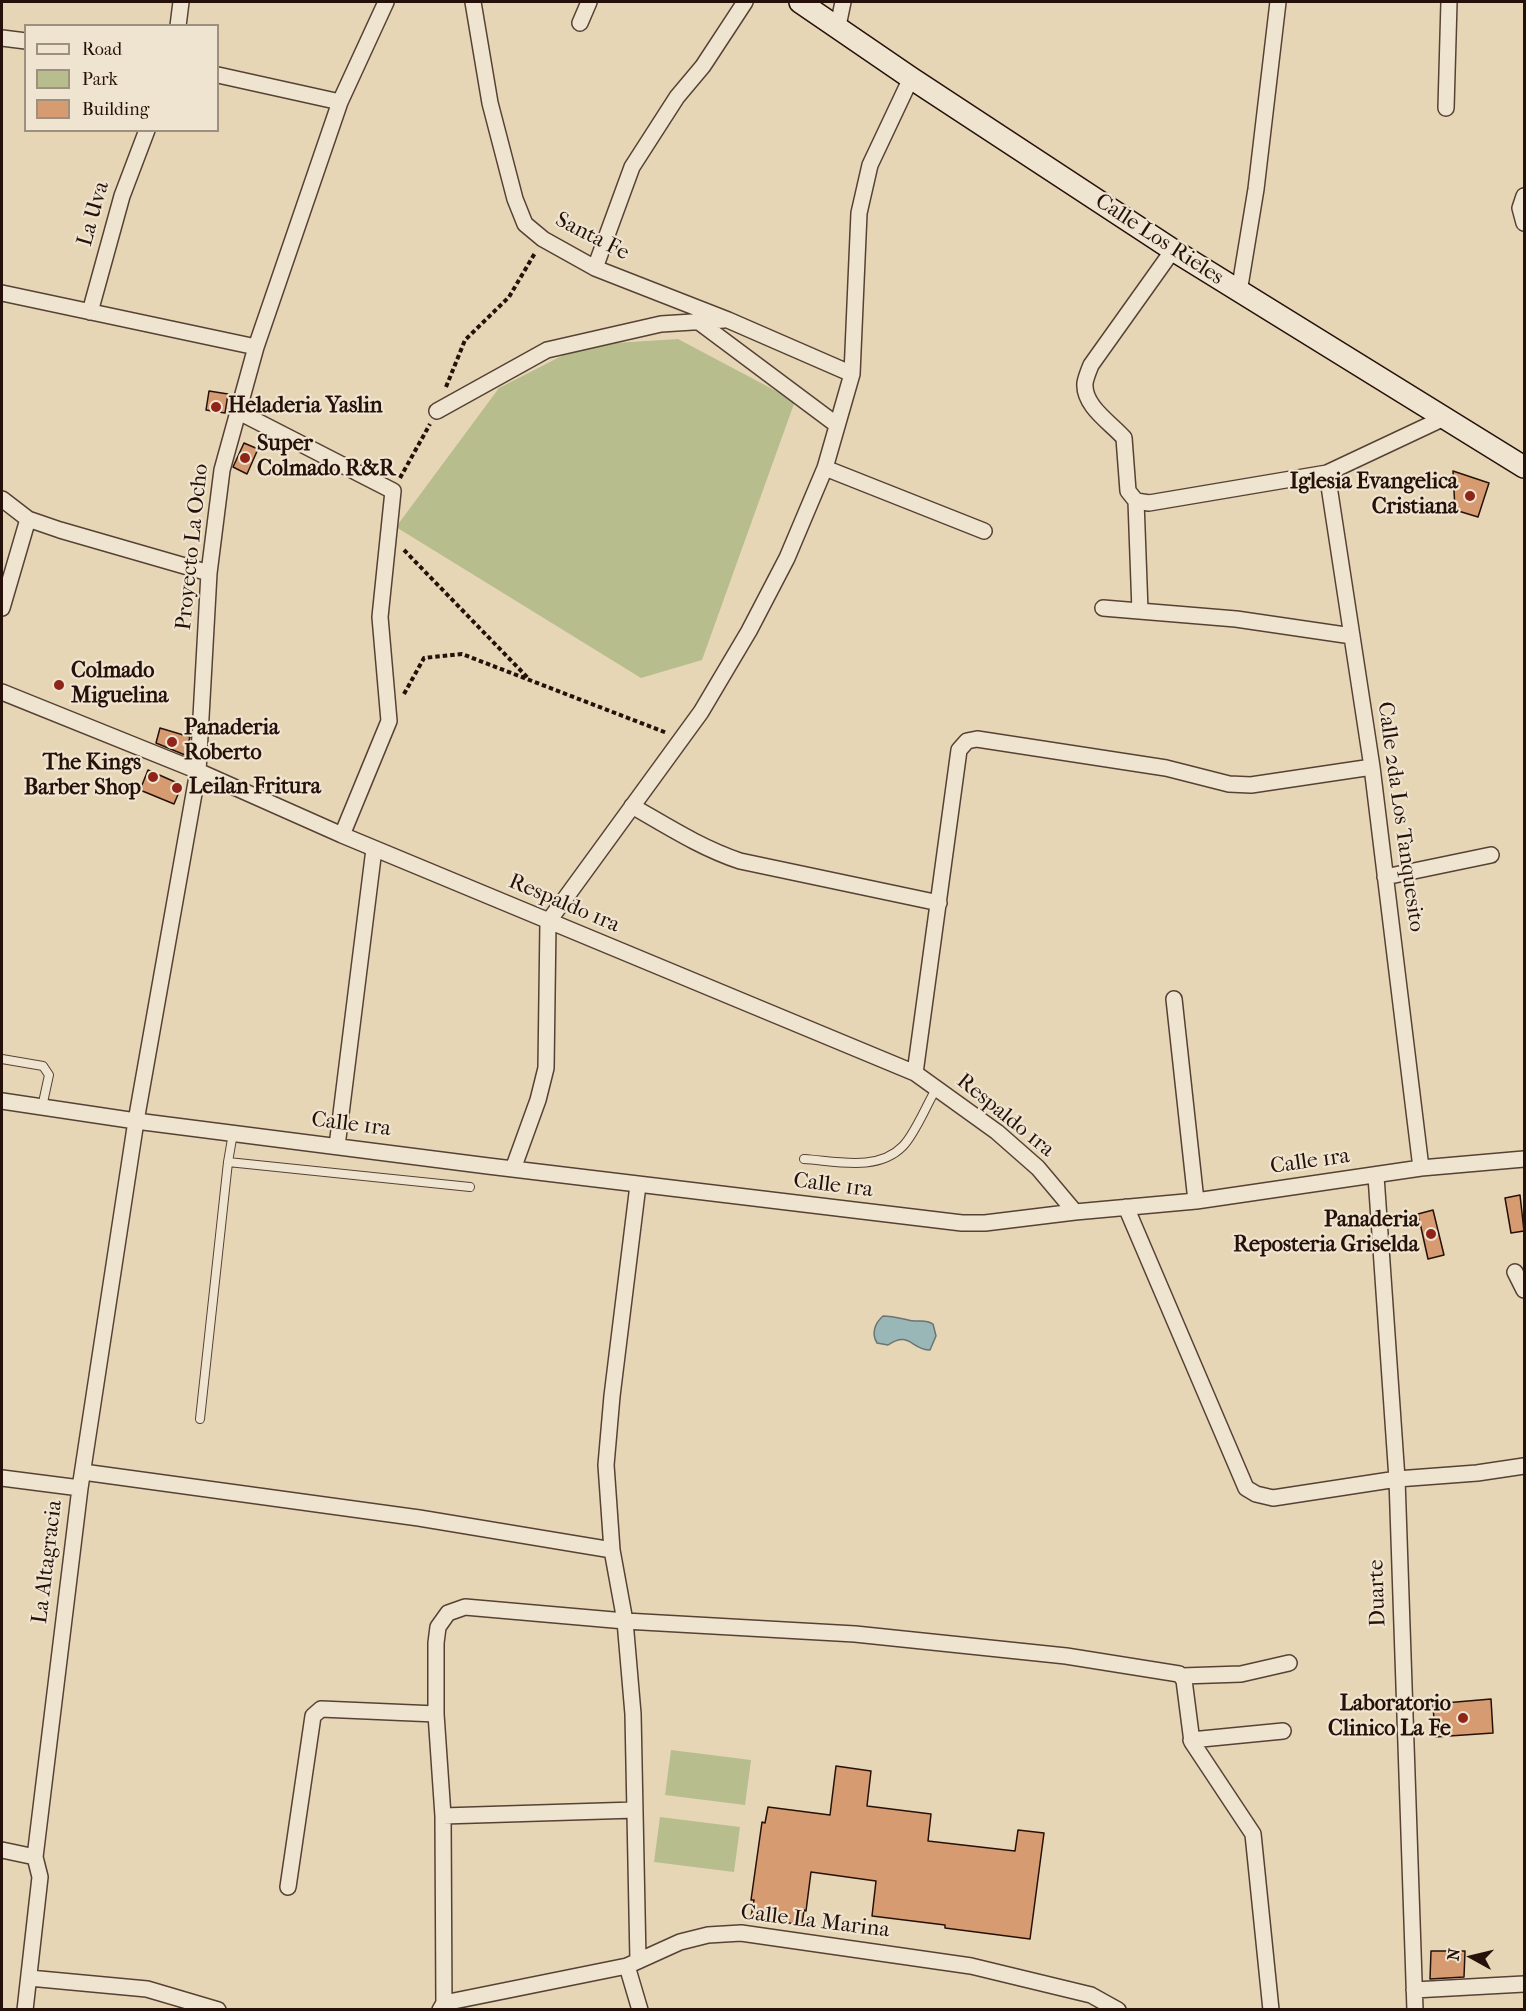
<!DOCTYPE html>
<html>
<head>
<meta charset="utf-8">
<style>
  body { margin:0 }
  #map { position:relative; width:1526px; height:2011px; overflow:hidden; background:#e7d6b6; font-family:"IM FELL French Canon",serif }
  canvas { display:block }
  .frame { position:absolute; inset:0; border:3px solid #25110a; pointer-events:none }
  .legend { position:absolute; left:24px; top:24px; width:195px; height:108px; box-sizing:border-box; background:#efe4d0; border:2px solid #9e9081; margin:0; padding:8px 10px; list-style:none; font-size:18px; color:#25110a }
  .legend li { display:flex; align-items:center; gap:12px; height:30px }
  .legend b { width:30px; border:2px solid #9e9081 }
  .north { position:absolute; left:1442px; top:1927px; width:60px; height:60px; -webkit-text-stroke:4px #efe4d0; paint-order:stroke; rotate:278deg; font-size:16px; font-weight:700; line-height:24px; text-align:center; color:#25110a }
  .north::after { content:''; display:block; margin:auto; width:21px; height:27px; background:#25110a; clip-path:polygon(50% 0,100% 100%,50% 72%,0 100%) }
</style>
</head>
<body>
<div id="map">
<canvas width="1526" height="2011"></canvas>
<div class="frame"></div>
<ul class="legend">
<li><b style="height:8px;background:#efe4d0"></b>Road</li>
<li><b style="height:16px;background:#b7bd8d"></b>Park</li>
<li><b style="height:16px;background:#d79b72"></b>Building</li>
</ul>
<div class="north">N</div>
</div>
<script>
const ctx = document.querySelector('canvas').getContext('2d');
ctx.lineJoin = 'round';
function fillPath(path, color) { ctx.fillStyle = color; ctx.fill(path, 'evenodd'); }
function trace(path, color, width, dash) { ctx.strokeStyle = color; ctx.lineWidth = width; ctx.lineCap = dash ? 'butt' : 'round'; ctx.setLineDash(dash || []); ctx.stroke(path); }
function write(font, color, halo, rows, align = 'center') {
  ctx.font = font + ' "IM FELL French Canon",serif'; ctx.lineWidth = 4.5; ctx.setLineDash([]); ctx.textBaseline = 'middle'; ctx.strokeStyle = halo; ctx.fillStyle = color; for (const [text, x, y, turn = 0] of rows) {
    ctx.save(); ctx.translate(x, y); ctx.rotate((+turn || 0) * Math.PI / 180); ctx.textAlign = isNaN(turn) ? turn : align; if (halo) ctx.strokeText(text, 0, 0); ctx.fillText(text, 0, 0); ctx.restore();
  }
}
const green = new Path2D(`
  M 678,339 L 795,401 L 702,660 L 641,678 L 396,527 L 499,388 L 583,345 Z
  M 671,1750 L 751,1760 L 745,1805 L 665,1795 Z
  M 660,1817 L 740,1827 L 734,1872 L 654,1862 Z`);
const water = new Path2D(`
  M 883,1316 C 892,1316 899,1318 908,1320 C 917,1323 924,1318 933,1324 L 936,1336 L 930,1350 C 911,1350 910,1330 888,1345 L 877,1343 C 871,1333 875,1323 883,1316 Z`);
const building = new Path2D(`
  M 209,391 L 228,394 L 225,413 L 206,410 Z
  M 244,443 L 258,449 L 247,474 L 233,467 Z
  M 1453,471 L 1489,483 L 1478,517 L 1455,510 Z
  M 160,728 L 190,737 L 185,755 L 156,743 Z
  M 148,770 L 182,785 L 174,804 L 140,790 Z
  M 1520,1195 L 1524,1231 L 1511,1233 L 1505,1198 Z
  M 1433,1210 L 1444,1255 L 1428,1259 L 1418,1214 Z
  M 1491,1699 L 1493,1733 L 1435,1737 L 1433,1704 Z
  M 836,1766 L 871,1771 L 867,1806 L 931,1814 L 928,1841 L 1015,1851 L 1018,1830 L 1044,1833 L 1030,1939 L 945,1928 L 945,1925 L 872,1916 L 876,1881 L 811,1872 L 806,1911 L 804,1910 L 802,1925 L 751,1917 L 754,1900 L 751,1900 L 762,1822 L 765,1823 L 768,1807 L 830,1815 Z
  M 1431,1951 L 1465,1951 L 1464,1977 L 1430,1979 Z`);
const path = new Path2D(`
  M 446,387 L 465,340 L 509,297 L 535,253
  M 400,478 L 430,424
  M 404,550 L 528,678
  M 404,694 L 424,658 L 462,654 L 667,733`);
const lane = new Path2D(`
  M 2,1059 L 43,1066 L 49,1075 L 42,1107
  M 804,1159 C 836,1161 878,1172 903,1146 C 915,1134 927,1104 936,1089
  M 228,1162 L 233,1133
  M 200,1419 L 228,1162 L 470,1187`);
const street = new Path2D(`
  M 473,2 L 490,103 L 515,199 L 525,224 L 543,239 L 595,268 L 728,320 L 852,374
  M 580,23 L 589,2
  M 178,26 L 181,2
  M 838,26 L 843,2
  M 2,38 L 26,41
  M 218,75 L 340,102
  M 1446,108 L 1449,2
  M 1524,196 L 1520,208 L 1524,223
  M 1173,250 L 1091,365 C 1089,370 1086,377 1085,383 C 1083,406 1111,423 1124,438 L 1128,491 L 1136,501 L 1149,503 L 1327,473 L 1444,418
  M 595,268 L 632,167 L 677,97 L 703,66 L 745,2
  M 1239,292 L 1256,189 L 1278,2
  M 2,293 L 256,347
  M 90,312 L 122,196 L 147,130
  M 699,322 L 837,425
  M 237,411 L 393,491 L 380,617 L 389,721 L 342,835
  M 437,411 L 547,350 L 661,324 L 724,320
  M 825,468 L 984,531
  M 1327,473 L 1372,767 L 1421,1168
  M 2,499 L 28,519 L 60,530 L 209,573
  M 1136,501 L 1140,611
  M 2,608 L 28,519
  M 1103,608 L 1236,619 L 1352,636
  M 2,692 L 198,771 L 342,835 L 915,1073 L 997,1132 L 1038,1168 L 1075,1212
  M 632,806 C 667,826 701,848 740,861 L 939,903
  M 1385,877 L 1491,855
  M 1174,999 L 1196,1201
  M 915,1073 L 959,750 L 967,741 L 977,739 L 1166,768 L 1229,784 L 1251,785 L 1372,767
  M 2,1101 L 136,1121 L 488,1166 L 962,1223 L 985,1223 L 1075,1212 L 1196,1201 L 1421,1168 L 1524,1159
  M 337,1146 L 374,849
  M 513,1169 L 538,1100 L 546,1068 L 548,922 L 701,712 L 749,631 L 787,558 L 825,468 L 852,374 L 859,213 L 870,165 L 911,78
  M 1376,1176 L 1397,1479 L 1415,2010
  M 638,1185 L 612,1396 L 606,1465 L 612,1550 L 625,1621 L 633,1714 L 638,1961
  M 1126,1207 L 1246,1488 L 1256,1494 L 1273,1498 L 1397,1479 L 1477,1473 L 1524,1466
  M 1515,1272 L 1524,1290
  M 83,1472 L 419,1518 L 612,1550
  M 2,1478 L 80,1488
  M 1182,1676 L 1241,1674 L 1289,1663
  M 1191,1740 L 1283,1731
  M 443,1816 L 635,1810
  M 2,1850 L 35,1857
  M 288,1887 L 313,1716 L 321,1709 L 436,1714
  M 627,1966 L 640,2010
  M 29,1978 L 147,1989 L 218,2010
  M 1414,1990 L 1524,1984
  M 25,2010 L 40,1877 L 35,1857 L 80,1488 L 136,1121 L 198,771 L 209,573 L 222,470 L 256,347 L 340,102 L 386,2
  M 440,2010 L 444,2003 L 627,1966 L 680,1942 L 708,1935 L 741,1933 L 971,1966 L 1091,1995 L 1118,2010
  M 444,2010 L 443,1816 L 436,1714 L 436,1643 L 438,1627 L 448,1613 L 465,1607 L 625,1621 L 855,1634 L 1066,1656 L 1179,1674 L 1184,1680 L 1192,1742 L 1253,1834 L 1271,2010`);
const secondary = new Path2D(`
  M 800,2 L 911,78 L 1173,250 L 1524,467`);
const markers = [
  [216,407,6,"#8f2418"],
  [245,458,6,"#8f2418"],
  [1470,496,6,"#8f2418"],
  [59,685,6,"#8f2418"],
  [172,742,6,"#8f2418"],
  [153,777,6,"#8f2418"],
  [177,788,6,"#8f2418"],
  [1431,1234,6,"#8f2418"],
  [1463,1718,6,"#8f2418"]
];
const streetNames = [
  ["La Uva",94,214,-74],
  ["Santa Fe",592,237,27],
  ["Calle Los Rieles",1159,240,33],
  ["Proyecto La Ocho",193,547,-84],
  ["Calle 2da Los Tanquesito",1400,817,82],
  ["Respaldo 1ra",564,904,23],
  ["Respaldo 1ra",1005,1116,39],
  ["Calle 1ra",351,1125,7],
  ["Calle 1ra",1310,1162,-8],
  ["Calle 1ra",833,1186,7],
  ["La Altagracia",48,1562,-83],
  ["Duarte",1378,1593,-92],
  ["Calle La Marina",815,1922,7]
];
const poiNames = [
  ["Heladeria Yaslin",228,407],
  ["Super",257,445],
  ["Colmado R&R",257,470],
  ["Iglesia Evangelica",1458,483,"right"],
  ["Cristiana",1458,508,"right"],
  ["Colmado",71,672],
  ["Miguelina",71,697],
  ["Panaderia",184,729],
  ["Roberto",184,754],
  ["The Kings",141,764,"right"],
  ["Barber Shop",141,789,"right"],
  ["Leilan Fritura",189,788],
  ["Panaderia",1419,1221,"right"],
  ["Reposteria Griselda",1419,1246,"right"],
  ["Laboratorio",1451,1705,"right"],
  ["Clinico La Fe",1451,1730,"right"]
];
fillPath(green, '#b7bd8d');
fillPath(water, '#99b7b7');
trace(water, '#6b7572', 1.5);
fillPath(building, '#d79b72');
trace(building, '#25110a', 1.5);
trace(lane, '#564235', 10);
trace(street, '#564235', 18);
trace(secondary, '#25110a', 24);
trace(path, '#25110a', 4, [4.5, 3]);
trace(lane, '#efe4d0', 8);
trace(street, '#efe4d0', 15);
trace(secondary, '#efe4d0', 21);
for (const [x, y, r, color] of markers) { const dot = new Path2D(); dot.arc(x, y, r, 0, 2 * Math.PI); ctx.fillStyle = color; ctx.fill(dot); trace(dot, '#efe4d0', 2); }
write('22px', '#25110a', '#efe4d0', streetNames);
write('bold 22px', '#25110a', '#efe4d0', poiNames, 'left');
</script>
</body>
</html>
